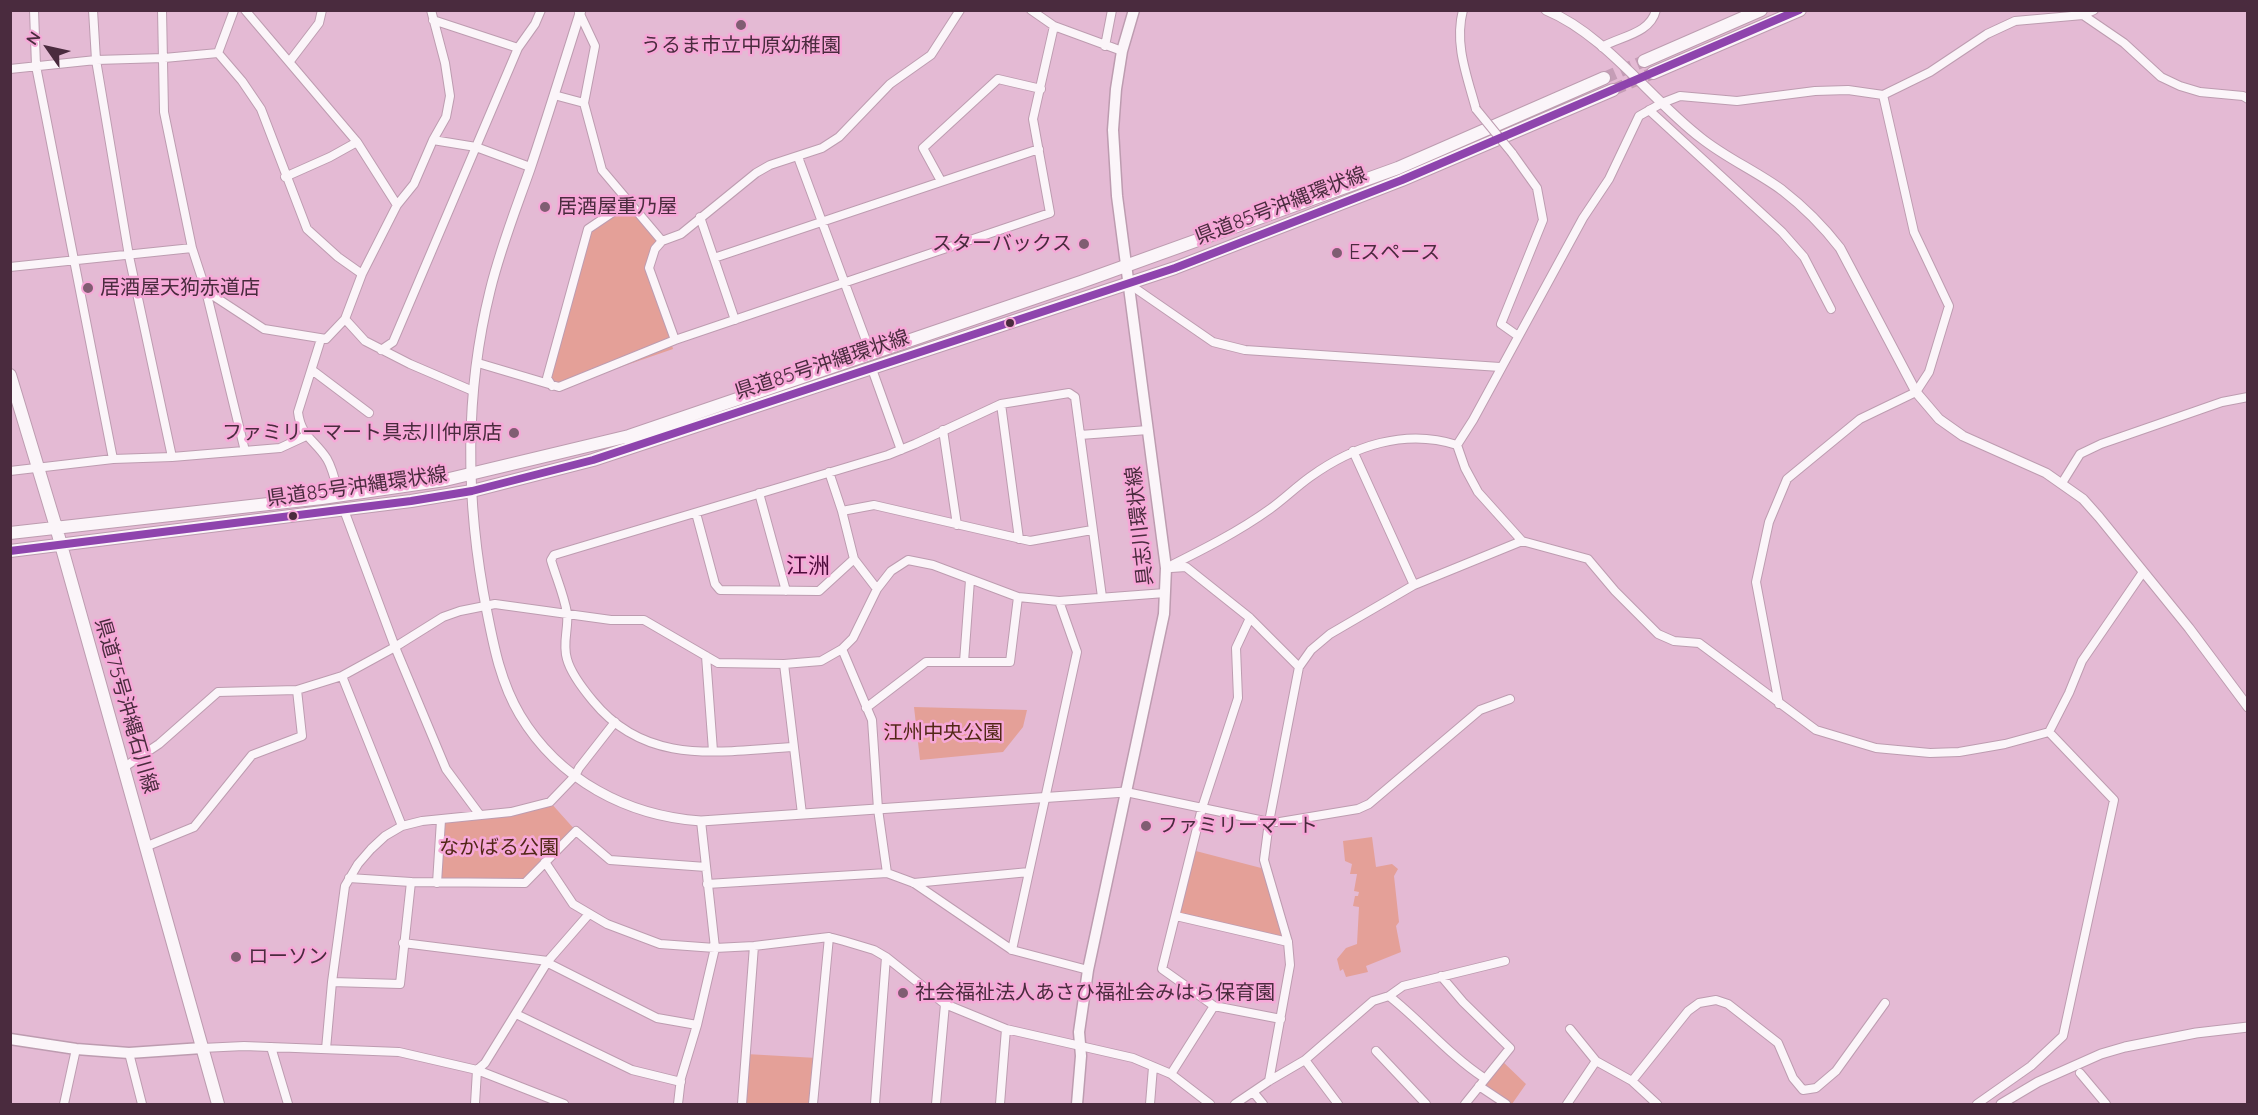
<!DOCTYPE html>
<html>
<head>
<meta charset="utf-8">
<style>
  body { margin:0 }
  #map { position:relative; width:2258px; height:1115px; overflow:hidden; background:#e4bad4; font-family:Quicksand,sans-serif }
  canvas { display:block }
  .frame { position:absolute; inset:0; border:12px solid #4a2b3e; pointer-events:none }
  .north { position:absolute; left:18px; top:18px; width:60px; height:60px; -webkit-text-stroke:4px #f6a8d8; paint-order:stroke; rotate:304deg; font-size:16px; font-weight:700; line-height:24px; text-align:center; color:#4a2b3e }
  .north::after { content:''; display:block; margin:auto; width:21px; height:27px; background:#4a2b3e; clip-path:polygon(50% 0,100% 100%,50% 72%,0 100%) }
</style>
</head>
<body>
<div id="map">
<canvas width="2258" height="1115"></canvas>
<div class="frame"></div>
<div class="north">N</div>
</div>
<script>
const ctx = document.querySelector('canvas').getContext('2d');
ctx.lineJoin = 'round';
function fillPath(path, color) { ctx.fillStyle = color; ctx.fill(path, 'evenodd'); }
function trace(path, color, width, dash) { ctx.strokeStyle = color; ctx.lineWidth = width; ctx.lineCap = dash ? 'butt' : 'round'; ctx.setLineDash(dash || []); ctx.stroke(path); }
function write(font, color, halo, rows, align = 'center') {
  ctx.font = font + ' Quicksand,"Noto Sans JP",sans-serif'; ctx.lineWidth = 5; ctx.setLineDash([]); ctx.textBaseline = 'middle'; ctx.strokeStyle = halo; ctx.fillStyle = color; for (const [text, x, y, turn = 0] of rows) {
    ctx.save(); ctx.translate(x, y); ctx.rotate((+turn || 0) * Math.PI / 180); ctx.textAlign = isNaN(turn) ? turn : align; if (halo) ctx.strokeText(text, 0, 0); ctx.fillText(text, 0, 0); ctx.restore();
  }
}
const green = new Path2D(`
  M 629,203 L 661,241 L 651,268 L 673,349 L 560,388 L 546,378 L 590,227 Z
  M 914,707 L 1027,710 L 1023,727 L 1003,752 L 920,760 Z
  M 550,802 L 576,831 L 525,883 L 437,883 L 441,820 Z
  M 1372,837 L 1376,867 L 1392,864 L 1398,869 L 1394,876 L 1399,922 L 1396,926 L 1401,952 L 1366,966 L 1368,972 L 1346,977 L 1343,969 L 1340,971 L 1337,959 L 1346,948 L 1357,944 L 1359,907 L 1353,906 L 1355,896 L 1358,896 L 1359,892 L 1354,891 L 1357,874 L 1350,874 L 1352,864 L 1345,861 L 1343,841 Z
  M 1192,850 L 1265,869 L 1288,941 L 1176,916 Z
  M 746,1054 L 817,1058 L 813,1104 L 742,1104 Z
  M 1500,1059 L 1526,1084 L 1512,1104 L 1507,1104 L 1478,1085 Z`);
const primaryTunnel = new Path2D(`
  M 1604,78 L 1644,61
  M 1613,90 L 1653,73`);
const minor = new Path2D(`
  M 34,10 L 36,66 L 113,459
  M 93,10 L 96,60 L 129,256 L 172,457
  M 162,10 L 164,112 L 192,248 L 206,291 L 245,451
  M 245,10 L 357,142 L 397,205
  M 1031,10 L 1054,26 L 1122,51
  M 1463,10 C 1454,44 1467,76 1476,109
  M 579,12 L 595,46 L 584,103 L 602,170 L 662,241
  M 2083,15 L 2124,43 L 2161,77 L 2180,86 L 2200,92 L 2243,96 L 2248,99
  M 433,20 L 518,48
  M 1105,46 L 1112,10
  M 1602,47 C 1621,36 1650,34 1656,10
  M 218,53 L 242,81 L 261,109 L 307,229 L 338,257 L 362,274
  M 290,61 L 319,23 L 322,10
  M 10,69 L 96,60 L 164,58 L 218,53 L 234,10
  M 554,95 L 584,103
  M 1649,110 L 1782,232 L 1804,257 L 1831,309
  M 433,140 L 476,147 L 530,167
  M 1512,153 L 1537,188 L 1543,220 L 1501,324 L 1518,336
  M 798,157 L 871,354
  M 285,177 L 330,157 L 357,142
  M 941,181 L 923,148 L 998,79 L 1041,89
  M 700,217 L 735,320
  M 714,258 L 1039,149
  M 10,267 L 192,248
  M 1129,284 L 1213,342 L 1245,350 L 1500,367
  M 206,291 L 264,329 L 326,339 L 345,319 L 362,274 L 397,205 L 414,184 L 433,140 L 446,117 L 450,96 L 445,63 L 431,10
  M 345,319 L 365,341 L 410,364 L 473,391
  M 321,339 L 298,412 C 301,437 315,440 327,459 C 333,469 336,484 339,496
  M 675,340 L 649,268 L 655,249 L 662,241 L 681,234 L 756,173 L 770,165 L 822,148 L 839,137 L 890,84 L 931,55 L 960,10
  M 381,350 L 393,342 L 518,48 L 535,24 L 541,10
  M 478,363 L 559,387 L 675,340 L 1050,213 L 1033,119 L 1054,26
  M 872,369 L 901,450
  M 312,370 L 369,413
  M 552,386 L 547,378 L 588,229 L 628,202
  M 1001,404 L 1019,539
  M 943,430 L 957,525
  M 1080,435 L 1148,430
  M 1353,451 L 1414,585
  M 10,471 L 113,459 L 172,457 L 280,448 L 306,436
  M 829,472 L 842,511 L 854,559 L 877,589
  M 2062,483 L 2080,454 L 2101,444 L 2222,402 L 2248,397
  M 759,493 L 786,591
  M 344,510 L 395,647 L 446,769 L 480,815
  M 842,511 L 874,505 L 1030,541 L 1092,530
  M 696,513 L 715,584 L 720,590 L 819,591 L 854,559
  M 1522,541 L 1588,559 L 1615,591 L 1658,634 L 1674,641 L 1699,643 L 1816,730 L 1876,748 L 1930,753 L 1959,752 L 2005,744 L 2049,732 L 2069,693 L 2082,661 L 2143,572
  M 1166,568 C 1202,550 1238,532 1270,509 C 1284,499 1296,487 1310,477 C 1353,446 1405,428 1457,445
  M 1171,568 L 1186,567 L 1250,618 L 1299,667
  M 1250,618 L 1236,648 L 1238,698 L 1202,808 L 1162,969 L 1214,1006 L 1281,1019
  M 842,649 L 872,720 L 878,809 L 887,873
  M 706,656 L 713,751
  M 964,662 L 970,580
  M 784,664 L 802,814
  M 342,676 L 402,826
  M 1779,704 L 1756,582 L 1769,522 L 1787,479 L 1860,419 L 1916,392 L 1929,372 L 1949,306 L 1914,232 L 1883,95
  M 866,708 L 926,662 L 1010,662 L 1018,597
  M 794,747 C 720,751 647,767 593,701 C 583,689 571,674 567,659 C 562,643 569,628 567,613 C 564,595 556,577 551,560 L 554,555 L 888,455 L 915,444 L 1001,404 L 1069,393 L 1075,397 L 1102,597
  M 123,768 L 159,744 L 218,692 L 297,690 L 342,676 L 395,647 L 443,617 L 460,611 L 495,604 L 611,620 L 644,620 L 718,663 L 784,664 L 821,661 L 842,649 L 853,638 L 877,589 L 891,571 L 908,560 L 933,565 L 1018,597 L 1059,601 L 1165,593
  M 1126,792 L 1269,822 L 1280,822 L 1358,809 L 1369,804 L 1480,710 L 1510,699
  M 145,847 L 194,827 L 252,755 L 302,736 L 297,690
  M 545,862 L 573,904 L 607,924 L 660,944 L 715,948 L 754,946 L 829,937 L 844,941 L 874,950 L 886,957 L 945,1004 L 1006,1029 L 1133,1058 L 1171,1074 L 1210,1104
  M 349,878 L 411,882
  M 437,883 L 441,820
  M 914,883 L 1029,872
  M 707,884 L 887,873 L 914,883 L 1012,950 L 1088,970
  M 1176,916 L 1288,942
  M 403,943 L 548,961
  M 1012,950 L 1077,652 L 1059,601
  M 548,963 L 657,1018 L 697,1025
  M 1441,976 L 1463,1002 L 1510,1048 L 1465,1104
  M 332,982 L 400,984 L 411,882 L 525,883 L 576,831 L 610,860 L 706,867
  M 1389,996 C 1422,1022 1449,1055 1484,1078
  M 516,1014 L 632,1070 L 681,1082
  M 1570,1029 L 1596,1061 L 1632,1081 L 1657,1104
  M 271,1047 L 288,1104
  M 202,1048 L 244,1046 L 399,1052 L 477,1070 L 564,1104
  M 326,1049 L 332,982 L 345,886 L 358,864 L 371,849 L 385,836 L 402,826 L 422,821 L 511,812 L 550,802 L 575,776 L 579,768 L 615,722
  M 1376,1051 L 1426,1104
  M 129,1053 L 142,1104
  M 1305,1060 L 1338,1104
  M 2080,1073 L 2106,1104
  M 1171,1074 L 1214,1006
  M 1269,1081 L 1290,965 L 1288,942 L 1264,860 L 1269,822 L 1299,667 L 1311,650 L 1330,634 L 1414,585 L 1522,541 L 1478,492 L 1465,468 L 1457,445 L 1473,420 L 1583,218 L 1609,179 L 1639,116 L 1662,103 L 1680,96 L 1737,101 L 1815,91 L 1848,90 L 1883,95 L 1930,72 L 1987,34 L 2015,21 L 2083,15 L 2094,10
  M 1632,1081 L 1688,1011 L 1699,1003 L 1716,1000 L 1728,1004 L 1778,1043 L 1793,1078 L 1803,1090 L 1816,1088 L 1836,1071 L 1885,1003
  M 1479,1086 L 1506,1104
  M 1254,1093 L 1263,1104
  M 64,1104 L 76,1049
  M 475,1104 L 477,1070 L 485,1063 L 548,961 L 589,914
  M 678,1104 L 681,1078 L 697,1025 L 715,948 L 701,821
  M 742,1104 L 754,946
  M 813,1104 L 829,937
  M 875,1104 L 886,957
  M 936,1104 L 945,1004
  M 1000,1104 L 1006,1029
  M 1150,1104 L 1153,1067
  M 1235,1104 L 1269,1081 L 1305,1060 L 1373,1001 L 1389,996 L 1403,986 L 1505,961
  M 1567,1104 L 1596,1061
  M 1977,1104 L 2031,1066 L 2063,1036 L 2114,800 L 2049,732`);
const tertiary = new Path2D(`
  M 581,10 C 564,63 548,116 530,169 C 516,209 500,249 490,291 C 464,396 466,506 487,612 C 494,648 501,683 520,715 C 559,780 627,816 701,821 L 1126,792
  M 1546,10 C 1606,35 1650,99 1701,138 C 1726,158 1756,171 1782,190 C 1804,207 1823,226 1840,248 L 1916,392 L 1939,419 L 1963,436 L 2046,473 L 2083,499 L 2099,517 L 2189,628 L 2248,707
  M 2001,1104 L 2038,1082 L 2101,1054 L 2125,1047 L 2196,1033 L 2248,1027`);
const secondary = new Path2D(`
  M 10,1039 L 76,1049 L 129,1053 L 202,1048
  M 1077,1104 L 1081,1056 L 1079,1032 L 1088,970 L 1164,614 L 1166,568 L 1117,196 L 1113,130 L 1116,89 L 1122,51 L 1134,10`);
const primary = new Path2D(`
  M 1644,61 L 1761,10
  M 1653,73 L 1800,10
  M 10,375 L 56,527 L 218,1104
  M 10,533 L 322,498 L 445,480 L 629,436 L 1081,282 L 1398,168 L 1604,78
  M 10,551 L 411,501 L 472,491 L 593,460 L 1175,268 L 1402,180 L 1613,90`);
const minorBridge = new Path2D(`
  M 1476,109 L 1512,153`);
const bus1 = new Path2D(`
  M 10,551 L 411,501 L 472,491 L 593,460 L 1175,268 L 1402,180 L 1799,10`);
const markers = [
  [741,25,6,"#805d72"],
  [545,207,6,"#805d72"],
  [1084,244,6,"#805d72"],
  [1337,253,6,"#805d72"],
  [88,288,6,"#805d72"],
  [1010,323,5,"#4a2b3e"],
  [514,433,6,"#805d72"],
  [293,516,5,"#4a2b3e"],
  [1146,826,6,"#805d72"],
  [236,957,6,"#805d72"],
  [903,993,6,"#805d72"]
];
const poiNames = [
  ["うるま市立中原幼稚園",741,46,"center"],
  ["居酒屋重乃屋",557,207],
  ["スターバックス",1072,244,"right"],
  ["Eスペース",1349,253],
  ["居酒屋天狗赤道店",100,288],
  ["ファミリーマート具志川仲原店",502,433,"right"],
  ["ファミリーマート",1158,826],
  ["ローソン",248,957],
  ["社会福祉法人あさひ福祉会みはら保育園",915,993]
];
const streetNames = [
  ["県道85号沖縄環状線",1281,206,-21],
  ["県道85号沖縄環状線",822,365,-18],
  ["県道85号沖縄環状線",357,487,-8],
  ["具志川環状線",1140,526,-96],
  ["県道75号沖縄石川線",126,706,74]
];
const parkNames = [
  ["江州中央公園",943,733],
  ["なかばる公園",499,848]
];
const quarterNames = [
  ["江洲",808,566]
];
fillPath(green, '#e4a098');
trace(primaryTunnel, '#c59db6', 12, [12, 6]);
trace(minor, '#bd9cb0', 10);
trace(tertiary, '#bd9cb0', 11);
trace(secondary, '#bd9cb0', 13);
trace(primary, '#bd9cb0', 14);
trace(minor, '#fbf5f9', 8);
trace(tertiary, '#fbf5f9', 9);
trace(secondary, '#fbf5f9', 10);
trace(primary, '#fbf5f9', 12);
trace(minorBridge, '#bd9cb0', 10, []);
trace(minorBridge, '#fbf5f9', 8);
trace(bus1, '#8e44ad', 8);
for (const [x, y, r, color] of markers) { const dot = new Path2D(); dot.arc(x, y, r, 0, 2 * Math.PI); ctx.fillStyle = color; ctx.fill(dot); trace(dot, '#f6a8d8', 2); }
write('20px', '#4a2b3e', '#f6a8d8', poiNames, 'left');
write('20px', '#4a2b3e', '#f6a8d8', streetNames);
write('20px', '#512716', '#f6a8d8', parkNames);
write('22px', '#4d0b3a', '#f6a8d8', quarterNames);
</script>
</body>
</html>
